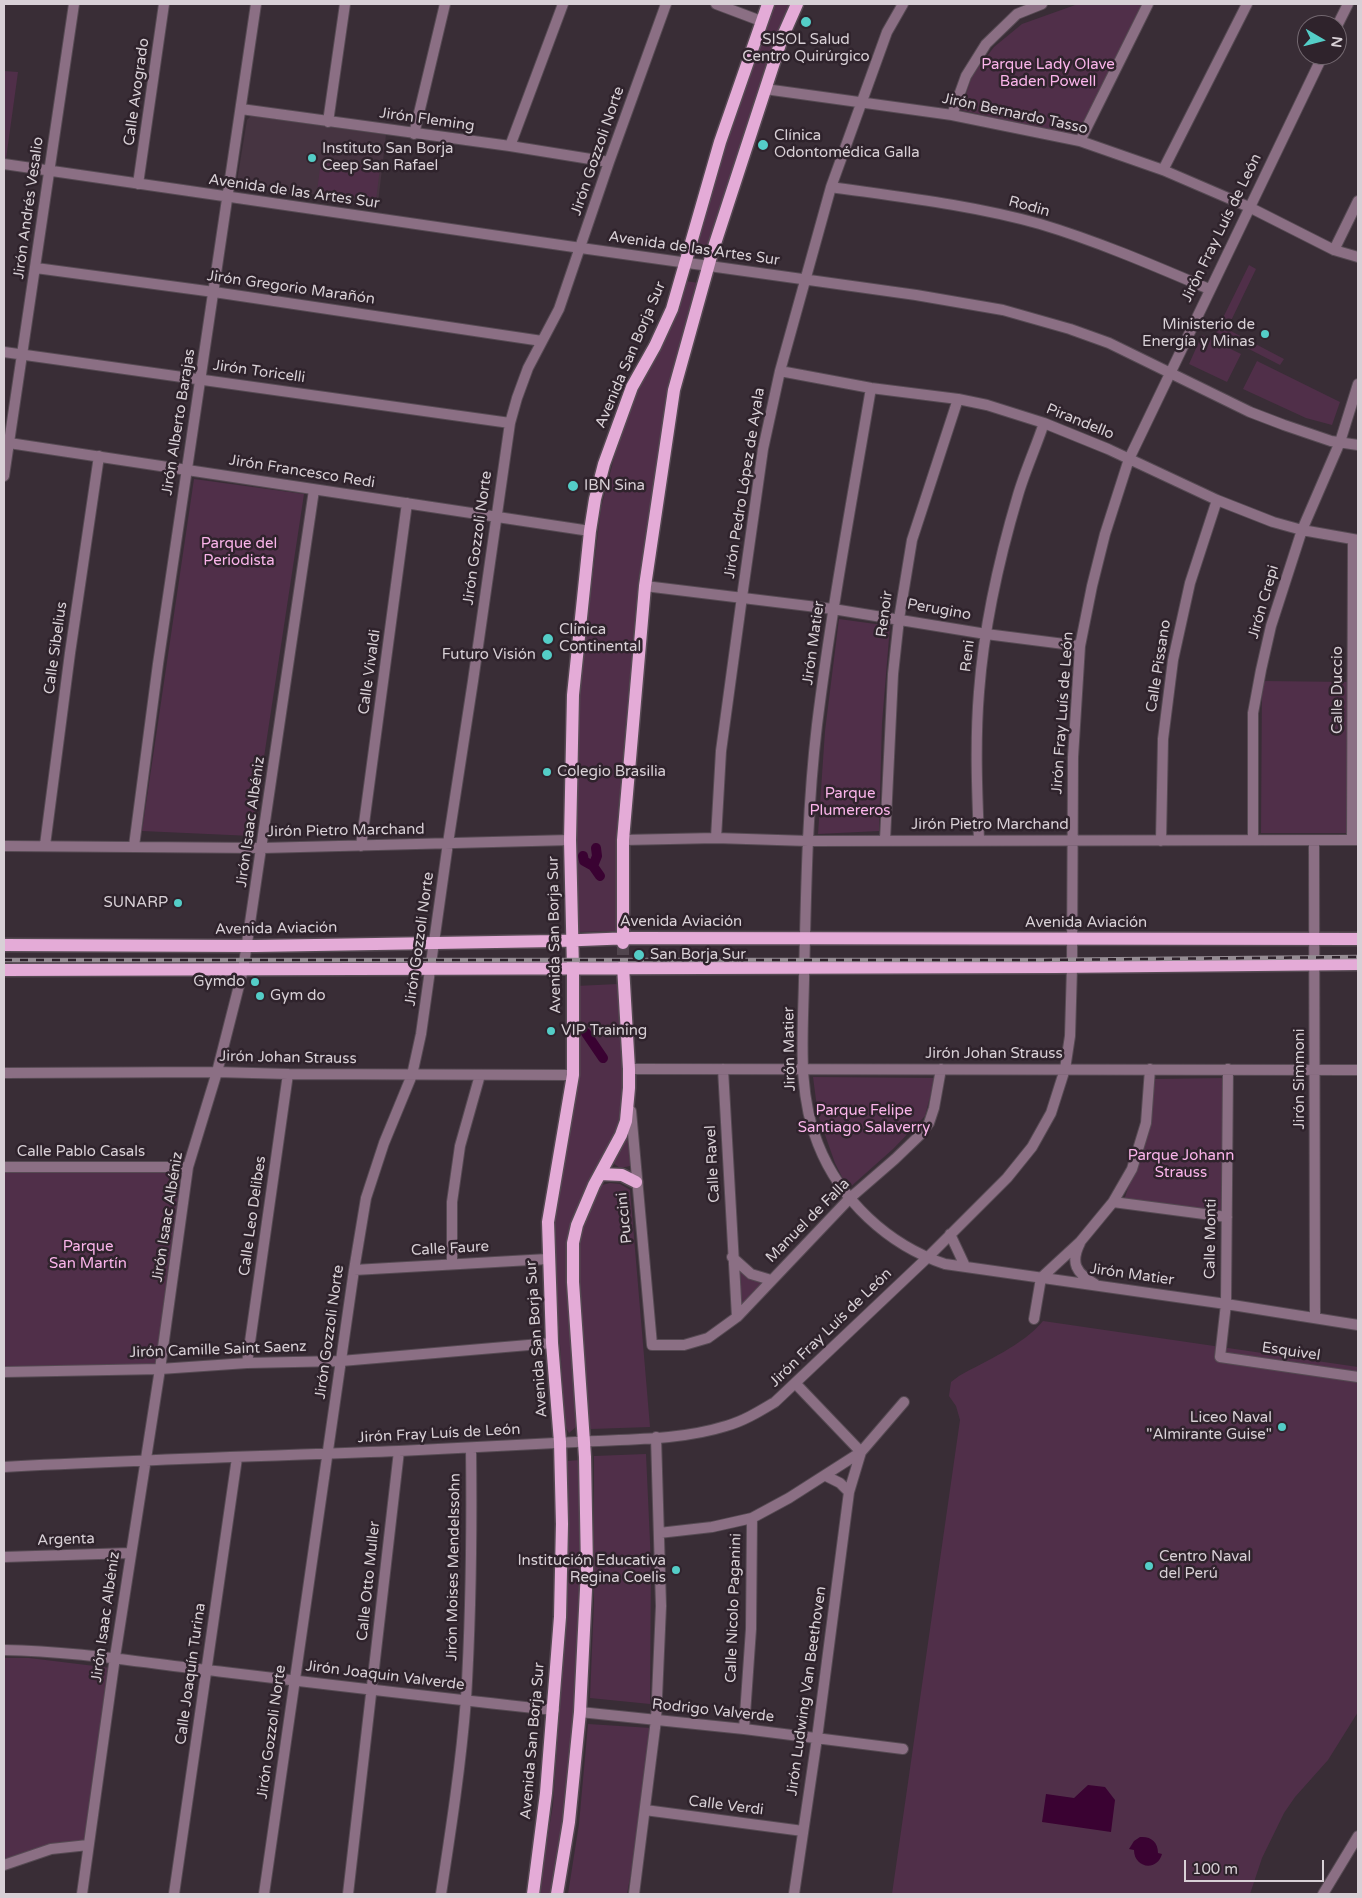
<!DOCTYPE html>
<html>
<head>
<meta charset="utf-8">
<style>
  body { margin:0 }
  #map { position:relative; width:1362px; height:1898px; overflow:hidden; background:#392d36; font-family:"Varela Round",sans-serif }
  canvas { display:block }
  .frame { position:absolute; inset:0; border:5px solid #d8d0d6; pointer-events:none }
  .north { position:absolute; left:1297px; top:15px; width:50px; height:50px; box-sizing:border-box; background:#2f232c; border:1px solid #736870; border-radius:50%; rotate:98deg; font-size:14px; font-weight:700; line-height:20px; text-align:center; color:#d8d0d6 }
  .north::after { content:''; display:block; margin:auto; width:18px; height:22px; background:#54cdc7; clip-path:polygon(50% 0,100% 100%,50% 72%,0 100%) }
  .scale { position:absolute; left:1184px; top:1860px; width:140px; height:22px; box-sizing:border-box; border:2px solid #d8d0d6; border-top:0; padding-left:6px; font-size:15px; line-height:18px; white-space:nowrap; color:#d8d0d6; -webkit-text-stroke:4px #2f232c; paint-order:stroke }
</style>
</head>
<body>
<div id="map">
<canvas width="1362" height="1898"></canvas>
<div class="frame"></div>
<div class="north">N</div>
<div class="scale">100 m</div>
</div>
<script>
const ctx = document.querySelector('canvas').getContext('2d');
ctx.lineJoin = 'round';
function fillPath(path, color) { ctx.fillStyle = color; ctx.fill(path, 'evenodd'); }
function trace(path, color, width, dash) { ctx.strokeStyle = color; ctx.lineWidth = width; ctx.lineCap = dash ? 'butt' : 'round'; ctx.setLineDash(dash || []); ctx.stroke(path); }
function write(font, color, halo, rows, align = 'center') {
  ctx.font = font + ' "Varela Round",sans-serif'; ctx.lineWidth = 5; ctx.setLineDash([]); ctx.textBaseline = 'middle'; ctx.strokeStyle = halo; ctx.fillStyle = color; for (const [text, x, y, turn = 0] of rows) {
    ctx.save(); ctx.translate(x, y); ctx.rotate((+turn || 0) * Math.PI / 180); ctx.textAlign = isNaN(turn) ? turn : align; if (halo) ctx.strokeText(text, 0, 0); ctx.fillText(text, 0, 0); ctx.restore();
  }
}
const built = new Path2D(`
  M 251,116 L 386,135 L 378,203 L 241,184 L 237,181 L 247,120 Z`);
const green = new Path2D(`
  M 775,4 L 792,4 L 709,246 L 695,243 L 753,57 Z
  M 1078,4 L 1144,4 L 1076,136 L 961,110 L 972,76 L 994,47 L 1022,24 Z
  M 4,71 L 18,72 L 6,159 L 4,159 Z
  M 321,160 L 380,168 L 376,200 L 317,192 Z
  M 1249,265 L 1256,269 L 1227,329 L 1284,359 L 1280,365 L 1216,332 Z
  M 685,281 L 699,283 L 657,465 L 638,583 L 616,836 L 619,931 L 576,932 L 573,883 L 578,698 L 601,508 L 627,409 Z
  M 1202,335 L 1241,354 L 1227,382 L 1189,364 Z
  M 1257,361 L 1340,402 L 1332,425 L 1306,418 L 1243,389 Z
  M 194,479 L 304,494 L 252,836 L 142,831 Z
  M 839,619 L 890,626 L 882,723 L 879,831 L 818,834 L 825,731 Z
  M 1262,681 L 1349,682 L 1348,833 L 1261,833 Z
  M 618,984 L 625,1065 L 624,1097 L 618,1127 L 588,1184 L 569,1233 L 566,1285 L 578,1411 L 577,1426 L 569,1433 L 565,1426 L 553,1229 L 576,986 Z
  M 813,1077 L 935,1078 L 925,1116 L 893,1149 L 848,1189 L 835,1163 L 818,1115 Z
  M 1225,1078 L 1223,1213 L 1124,1200 L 1150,1124 L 1153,1079 Z
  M 627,1138 L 630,1140 L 630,1166 L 620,1168 L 613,1163 Z
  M 184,1171 L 157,1365 L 4,1366 L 4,1172 Z
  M 610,1183 L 620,1184 L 630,1190 L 650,1427 L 591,1429 L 588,1425 L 575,1268 L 577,1242 L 598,1190 L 602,1185 Z
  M 732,1257 L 771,1280 L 737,1317 Z
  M 1043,1321 L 1358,1367 L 1358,1712 L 1328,1760 L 1295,1797 L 1284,1813 L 1262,1858 L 1250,1894 L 892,1894 L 960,1420 L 956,1406 L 949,1396 L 951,1382 L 959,1376 C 987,1360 1022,1346 1043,1321 Z
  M 646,1454 L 651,1564 L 650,1704 L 590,1698 L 594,1601 L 594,1456 Z
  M 580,1460 C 584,1578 581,1699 565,1816 C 562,1842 556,1868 551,1894 L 538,1894 L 553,1805 L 565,1631 L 569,1503 L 567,1461 Z
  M 4,1658 L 29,1658 L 111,1668 L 86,1842 L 4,1862 Z
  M 588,1724 L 651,1728 L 636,1845 L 627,1894 L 568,1894 L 579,1824 Z`);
const water = new Path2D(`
  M 1088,1785 L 1105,1787 L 1115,1800 L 1111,1832 L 1042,1822 L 1046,1794 L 1074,1798 Z
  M 1140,1837 C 1151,1836 1158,1842 1158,1853 L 1162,1854 C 1157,1872 1134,1868 1134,1850 L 1129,1849 L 1134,1841 Z`);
const canal = new Path2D(`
  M 583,856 L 584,861 L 593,866 L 600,876
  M 593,866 L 597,856 L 596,848
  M 586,1033 L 603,1058`);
const majorTunnel = new Path2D(`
  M 623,943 L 623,966`);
const minor = new Path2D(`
  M 716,4 L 761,21
  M 1337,26 L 1348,4
  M 765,89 L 952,115 L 1080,141 L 1163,170 L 1249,207 L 1334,250 L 1358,257
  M 241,109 L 510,146 L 609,162
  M 952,115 L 966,76 L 986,44 L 1017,14 L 1042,4
  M 328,122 L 345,4
  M 414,134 L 445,4
  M 1080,141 L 1148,4
  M 510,146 L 563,4
  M 4,164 L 581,248 L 916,295 L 1003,310 L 1070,329 L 1109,343 L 1250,412 L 1284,425 L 1331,441 L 1358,445
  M 1163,170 L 1247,4
  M 138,184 L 164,4
  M 831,187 C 901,197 972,205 1040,224 C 1097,241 1155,266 1209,289
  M 1334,250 L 1358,201
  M 36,268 L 214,292 L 542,341
  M 4,352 L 510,423
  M 780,371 L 871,388 L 958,399 L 987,405 L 1044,423 L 1108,449 L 1217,500 L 1273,522 L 1302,530 L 1358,540
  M 871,388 C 852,500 831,612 817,725 C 807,809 806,895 804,980 C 803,1035 797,1093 818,1144 C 840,1200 888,1245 945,1264 L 1226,1304 L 1358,1325
  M 9,443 L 590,531
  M 4,476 L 74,4
  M 645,586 L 833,609 L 986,634 L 1080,646
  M 716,838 L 721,751 L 742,597 L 763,449 L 780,371 L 831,187 L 887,32 L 903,4
  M 623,840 L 716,838 L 808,841 L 1358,840
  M 885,840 L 893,674 L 899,619 L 912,540 L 958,399
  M 979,840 C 977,791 975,741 979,692 C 984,625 999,559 1018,495 C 1025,471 1036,447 1044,423
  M 1253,840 L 1253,713 L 1261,670 L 1271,626 L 1302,530 L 1340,442 L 1358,384
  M 1352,840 L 1353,540
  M 1161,841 L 1163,739 L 1173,660 L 1190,583 L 1217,500
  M 1314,841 L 1315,1318
  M 45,845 L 70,653 L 99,456
  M 4,846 L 262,848 L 570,840
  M 134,846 L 158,664 L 256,4
  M 361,846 L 407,503
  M 629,1069 L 1358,1070
  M 723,1069 L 737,1317
  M 1228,1069 L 1226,1304 L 1220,1357 L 1358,1377
  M 4,1073 L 217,1072 L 288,1074 L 573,1075
  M 631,1111 L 652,1345 L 684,1345 L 708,1338 L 737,1317 L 850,1198 L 895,1159 L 920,1135 L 929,1123 L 934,1108 L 941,1069
  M 4,1167 L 188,1167
  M 1113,1202 L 1227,1217
  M 950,1234 L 965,1266
  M 1080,1243 C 1070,1263 1076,1273 1095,1284
  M 732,1257 L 751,1274 L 771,1280
  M 452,1264 L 452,1202 L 460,1146 L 480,1075
  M 354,1270 L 548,1259
  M 1034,1319 L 1041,1278 L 1080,1242 L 1113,1202 L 1132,1169 L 1146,1123 L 1150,1069
  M 247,1363 L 288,1074
  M 4,1372 L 160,1369 L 247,1363 L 341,1361 L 552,1343
  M 4,1467 C 135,1460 267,1456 399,1451 C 458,1448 516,1445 575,1442 C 624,1439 678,1441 726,1426 C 744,1421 760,1411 775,1402 L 927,1258 L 1007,1178 L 1032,1147 L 1051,1113 L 1065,1069 L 1070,1036 L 1072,967 L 1073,757 L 1080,646 L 1092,586 L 1105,534 L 1129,459 L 1323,55
  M 826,1476 L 840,1483 L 849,1492
  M 659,1533 L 712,1527 L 752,1518 L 789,1498 L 861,1452 L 904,1402
  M 4,1557 L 130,1553
  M 4,1650 C 72,1651 139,1662 207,1670 C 323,1684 438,1698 554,1710
  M 580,1712 L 744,1729 L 903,1749
  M 744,1729 L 751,1629 L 752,1518
  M 645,1810 L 803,1831
  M 4,1865 L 51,1849 L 88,1845
  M 82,1894 L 115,1657 L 160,1369 L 188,1167 L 217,1072 L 243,970 L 314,490
  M 174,1894 L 237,1458
  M 264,1894 L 354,1270 L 366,1198 L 384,1143 L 412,1075 L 421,1034 L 448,843 L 473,681 L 510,423 L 517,398 L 528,368 L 559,309 L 609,162 L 666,4
  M 348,1894 L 399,1451
  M 441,1894 C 451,1829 461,1764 466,1699 C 471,1615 472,1532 471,1448
  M 634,1894 L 656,1720 L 661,1606 L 656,1437
  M 794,1894 L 817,1738 L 849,1492 L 861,1452 L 796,1384
  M 1323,1894 L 1358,1836`);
const major = new Path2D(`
  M 623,943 L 623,840 L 645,586 L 674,390 L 712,253 L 782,38 L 797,4
  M 4,945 L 255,946 L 556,941 L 632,938 L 1358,939
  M 4,970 L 1056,967 L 1358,964
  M 600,1174 L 622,1175 L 636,1182
  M 533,1894 L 546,1793 L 560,1617 L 562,1524 L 560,1442 L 552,1343 L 548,1222 L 573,1075 L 573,969 L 570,840 L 573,695 L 590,531 L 595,499 L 604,464 L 632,387 L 655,346 L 672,309 L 720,142 L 768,4
  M 557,1894 L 569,1822 L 580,1712 L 587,1569 L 585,1457 L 573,1282 L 573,1243 L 577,1225 L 594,1185 L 621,1135 L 626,1121 L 629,1088 L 629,1069 L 623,966`);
const rail = new Path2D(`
  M 4,960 L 1038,960 L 1358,957`);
const markers = [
  [806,22,6,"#54cdc7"],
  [763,145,6,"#54cdc7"],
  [312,158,5,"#54cdc7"],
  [1265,334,5,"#54cdc7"],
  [573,486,6,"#54cdc7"],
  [548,639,6,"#54cdc7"],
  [547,655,6,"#54cdc7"],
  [547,772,5,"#54cdc7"],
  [178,903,5,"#54cdc7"],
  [639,955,6,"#54cdc7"],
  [255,982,5,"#54cdc7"],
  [260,996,5,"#54cdc7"],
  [551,1031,5,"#54cdc7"],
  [1282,1427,5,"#54cdc7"],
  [1149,1566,5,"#54cdc7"],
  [676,1570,5,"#54cdc7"]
];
const poiNames = [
  ["SISOL Salud",806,40,"center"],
  ["Centro Quirúrgico",806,57,"center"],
  ["Clínica",774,136],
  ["Odontomédica Galla",774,153],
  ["Instituto San Borja",322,149],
  ["Ceep San Rafael",322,166],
  ["Ministerio de",1255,325,"right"],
  ["Energía y Minas",1255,342,"right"],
  ["IBN Sina",584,486],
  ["Clínica",559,630],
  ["Continental",559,647],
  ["Futuro Visión",536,655,"right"],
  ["Colegio Brasilia",557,772],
  ["SUNARP",168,903,"right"],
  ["San Borja Sur",650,955],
  ["Gymdo",245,982,"right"],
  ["Gym do",270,996],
  ["VIP Training",561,1031],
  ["Liceo Naval",1272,1418,"right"],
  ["\"Almirante Guise\"",1272,1435,"right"],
  ["Centro Naval",1159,1557],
  ["del Perú",1159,1574],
  ["Institución Educativa",666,1561,"right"],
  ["Regina Coelis",666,1578,"right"]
];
const parkNames = [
  ["Parque Lady Olave",1048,65],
  ["Baden Powell",1048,82],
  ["Parque del",239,544],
  ["Periodista",239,561],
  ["Parque",850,794],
  ["Plumereros",850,811],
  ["Parque Felipe",864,1111],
  ["Santiago Salaverry",864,1128],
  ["Parque Johann",1181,1156],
  ["Strauss",1181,1173],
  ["Parque",88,1247],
  ["San Martín",88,1264]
];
const streetNames = [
  ["Calle Avogrado",137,92,-82],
  ["Jirón Bernardo Tasso",1015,114,12],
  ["Jirón Fleming",427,120,8],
  ["Jirón Gozzoli Norte",598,151,-71],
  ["Avenida de las Artes Sur",294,192,8],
  ["Rodin",1029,207,15],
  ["Jirón Andrés Vesalio",29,208,-82],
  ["Jirón Fray Luís de León",1222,228,-64],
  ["Avenida de las Artes Sur",694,249,8],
  ["Jirón Gregorio Marañón",291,288,8],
  ["Avenida San Borja Sur",631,355,-67],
  ["Jirón Toricelli",259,372,8],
  ["Jirón Alberto Barajas",179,422,-81],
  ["Pirandello",1080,422,22],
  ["Jirón Francesco Redi",302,472,9],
  ["Jirón Pedro López de Ayala",745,483,-81],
  ["Jirón Gozzoli Norte",478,538,-82],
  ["Jirón Crepi",1264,602,-74],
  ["Perugino",939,610,10],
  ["Renoir",885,614,-82],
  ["Jirón Matier",814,643,-82],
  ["Calle Sibelius",56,648,-82],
  ["Reni",968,656,-83],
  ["Calle Pissano",1159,666,-81],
  ["Calle Vivaldi",370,672,-82],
  ["Calle Duccio",1338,690,-90],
  ["Jirón Fray Luís de León",1063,713,-86],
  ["Jirón Isaac Albéniz",251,822,-82],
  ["Jirón Pietro Marchand",990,825],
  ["Jirón Pietro Marchand",346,831,-1],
  ["Avenida Aviación",681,922],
  ["Avenida Aviación",1086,923],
  ["Avenida Aviación",276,929,-1],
  ["Avenida San Borja Sur",555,935,-91],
  ["Jirón Gozzoli Norte",420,939,-82],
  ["Jirón Matier",790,1049,-91],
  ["Jirón Johan Strauss",994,1054],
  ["Jirón Johan Strauss",288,1058,1],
  ["Jirón Simmoni",1300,1079,-90],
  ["Calle Pablo Casals",81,1152],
  ["Calle Ravel",713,1164,-93],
  ["Calle Leo Delibes",253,1216,-82],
  ["Jirón Isaac Albéniz",168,1217,-81],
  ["Puccini",625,1218,-96],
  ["Manuel de Falla",808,1221,-45],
  ["Calle Monti",1211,1239,-89],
  ["Calle Faure",450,1249,-3],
  ["Jirón Matier",1132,1275,8],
  ["Jirón Fray Luís de León",831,1328,-44],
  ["Jirón Gozzoli Norte",330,1332,-82],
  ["Avenida San Borja Sur",537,1339,-94],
  ["Jirón Camille Saint Saenz",218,1350,-2],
  ["Esquivel",1291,1352,8],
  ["Jirón Fray Luís de León",439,1434,-3],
  ["Argenta",66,1540,-2],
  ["Jirón Moises Mendelssohn",454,1567,-89],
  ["Calle Otto Muller",369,1581,-84],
  ["Calle Nicolo Paganini",734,1608,-88],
  ["Jirón Isaac Albéniz",106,1617,-82],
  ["Calle Joaquín Turina",191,1674,-82],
  ["Jirón Joaquin Valverde",385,1676,7],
  ["Jirón Ludwing Van Beethoven",807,1691,-82],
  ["Rodrigo Valverde",713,1711,6],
  ["Jirón Gozzoli Norte",272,1732,-82],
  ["Avenida San Borja Sur",533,1741,-85],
  ["Calle Verdi",726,1806,7]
];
fillPath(built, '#463441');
fillPath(green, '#502f49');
fillPath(water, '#3a0232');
trace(canal, '#3a0232', 10);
trace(majorTunnel, '#51454e', 12, [12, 6]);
trace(minor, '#564a53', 12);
trace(major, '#564a53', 15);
trace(minor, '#8b6f84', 10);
trace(major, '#e4abd7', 12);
trace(rail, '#958c93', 4.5);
trace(rail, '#2f232c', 2.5, [8]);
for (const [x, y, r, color] of markers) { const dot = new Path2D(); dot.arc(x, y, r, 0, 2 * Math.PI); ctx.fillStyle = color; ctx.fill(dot); trace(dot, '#2f232c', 2); }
write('15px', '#d8d0d6', '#2f232c', poiNames, 'left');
write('15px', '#fab4ea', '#2f232c', parkNames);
write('15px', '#d8d0d6', '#2f232c', streetNames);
</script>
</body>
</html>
